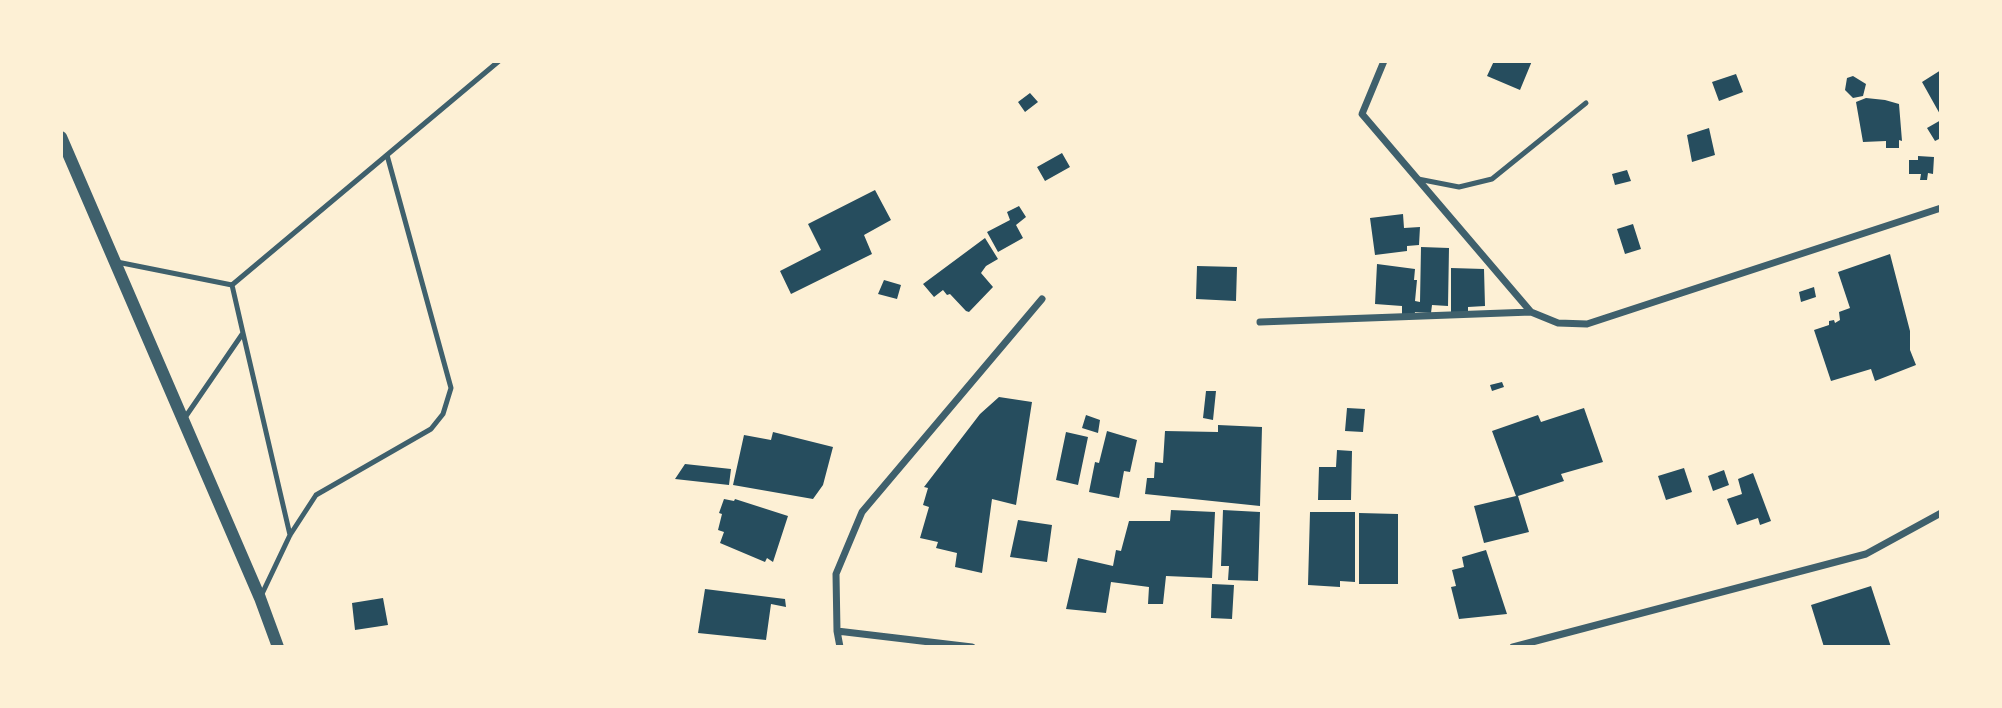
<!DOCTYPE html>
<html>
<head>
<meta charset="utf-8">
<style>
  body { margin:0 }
  #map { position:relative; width:2002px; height:708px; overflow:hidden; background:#fdf0d5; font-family:"PT Sans",sans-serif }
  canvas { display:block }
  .frame { position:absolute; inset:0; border:63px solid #fdf0d5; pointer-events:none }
</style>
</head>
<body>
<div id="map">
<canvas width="2002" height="708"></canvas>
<div class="frame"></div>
</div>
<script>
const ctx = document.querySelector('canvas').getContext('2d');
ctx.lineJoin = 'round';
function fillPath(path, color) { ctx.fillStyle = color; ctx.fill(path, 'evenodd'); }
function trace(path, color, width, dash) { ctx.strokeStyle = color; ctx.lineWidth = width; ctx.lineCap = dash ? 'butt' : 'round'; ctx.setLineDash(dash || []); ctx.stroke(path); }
const building = new Path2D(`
  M 1494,61 L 1532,61 L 1520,90 L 1487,76 Z
  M 1941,70 L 1941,116 L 1922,82 Z
  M 1736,74 L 1743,92 L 1719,101 L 1712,82 Z
  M 1853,76 L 1866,84 L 1863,96 L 1853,98 L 1845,90 L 1847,78 Z
  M 1030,93 L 1038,102 L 1025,112 L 1018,102 Z
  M 1866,98 L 1885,100 L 1899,104 L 1902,141 L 1899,140 L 1899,148 L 1886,148 L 1886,141 L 1863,142 L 1856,102 Z
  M 1941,120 L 1941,138 L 1935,141 L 1927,128 Z
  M 1709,128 L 1715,155 L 1692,162 L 1687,135 Z
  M 1062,153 L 1070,167 L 1045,181 L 1037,167 Z
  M 1918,156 L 1934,157 L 1933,174 L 1928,173 L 1927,180 L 1920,180 L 1921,174 L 1909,174 L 1909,160 L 1918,160 Z
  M 1627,170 L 1631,181 L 1615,185 L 1612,174 Z
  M 875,190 L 891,220 L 864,235 L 872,254 L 791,294 L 780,271 L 821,250 L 808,224 Z
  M 1019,206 L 1026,217 L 1016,225 L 1023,238 L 998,252 L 987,232 L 1010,220 L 1007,212 Z
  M 1403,214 L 1404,228 L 1420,227 L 1419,245 L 1407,246 L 1407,251 L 1375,255 L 1370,218 Z
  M 1633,224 L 1641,249 L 1625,254 L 1617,229 Z
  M 985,238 L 998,259 L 986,266 L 981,273 L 993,287 L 969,312 L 966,311 L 950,294 L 947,295 L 943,290 L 934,297 L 923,284 Z
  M 1421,247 L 1449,248 L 1448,306 L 1432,305 L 1431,313 L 1415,312 L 1414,319 L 1402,319 L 1402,306 L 1375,304 L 1377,264 L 1415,269 L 1414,280 L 1417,280 L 1415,301 L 1420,302 Z
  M 1890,254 L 1910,331 L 1910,350 L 1916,365 L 1875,381 L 1871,369 L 1831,381 L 1814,330 L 1829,325 L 1829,321 L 1834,320 L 1835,323 L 1840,320 L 1839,312 L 1850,308 L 1838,272 Z
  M 1197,266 L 1237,267 L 1236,301 L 1196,299 Z
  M 1451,268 L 1484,269 L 1485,306 L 1468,307 L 1468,315 L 1451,315 Z
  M 884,280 L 901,285 L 897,299 L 878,294 Z
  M 1814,287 L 1816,297 L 1801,302 L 1799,292 Z
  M 1502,382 L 1504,387 L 1492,391 L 1490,385 Z
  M 1206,391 L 1216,391 L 1213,420 L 1203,418 Z
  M 999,397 L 1032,402 L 1016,505 L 992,499 L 982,573 L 955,567 L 957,553 L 936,548 L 938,542 L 920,538 L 929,507 L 923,505 L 928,488 L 924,487 L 980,414 Z
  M 1347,408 L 1365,409 L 1363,432 L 1345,431 Z
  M 1584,408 L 1603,462 L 1561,474 L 1564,481 L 1518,496 L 1529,532 L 1484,543 L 1474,506 L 1516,496 L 1492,431 L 1538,415 L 1541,422 Z
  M 1086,415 L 1100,420 L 1098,433 L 1082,428 Z
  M 1218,425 L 1262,427 L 1260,506 L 1145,494 L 1147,478 L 1154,478 L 1155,462 L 1163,463 L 1165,431 L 1218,432 Z
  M 1107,431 L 1137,440 L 1130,472 L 1124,471 L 1119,498 L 1089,492 L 1095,462 L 1099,463 Z
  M 773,432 L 833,447 L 823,485 L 813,499 L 733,485 L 744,435 L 771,440 Z
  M 1066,432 L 1088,437 L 1078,485 L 1056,480 Z
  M 1337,450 L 1352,451 L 1351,500 L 1318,500 L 1319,467 L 1336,467 Z
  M 685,464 L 731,469 L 729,485 L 675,479 Z
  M 1684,468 L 1692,492 L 1666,500 L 1658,476 Z
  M 1724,470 L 1729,485 L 1713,491 L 1708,476 Z
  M 1753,473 L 1771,521 L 1760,525 L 1758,518 L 1737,525 L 1727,499 L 1742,494 L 1738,479 Z
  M 724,499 L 734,501 L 735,499 L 788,516 L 773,562 L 767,558 L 765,562 L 720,543 L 724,532 L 718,530 L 722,514 L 719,513 Z
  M 1171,510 L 1215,512 L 1212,578 L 1166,576 L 1163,604 L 1148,604 L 1149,587 L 1111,582 L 1106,613 L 1066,609 L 1078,558 L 1113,566 L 1116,550 L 1121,551 L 1129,521 L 1170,521 Z
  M 1223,510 L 1260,512 L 1258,581 L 1228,580 L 1229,566 L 1221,566 Z
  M 1310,512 L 1355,512 L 1355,582 L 1340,581 L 1340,587 L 1308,585 Z
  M 1359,513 L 1398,514 L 1398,584 L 1359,584 Z
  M 1018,520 L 1052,525 L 1047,562 L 1010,557 Z
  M 1486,550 L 1507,614 L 1459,619 L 1451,587 L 1456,586 L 1452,570 L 1464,567 L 1462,557 Z
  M 1212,584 L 1234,585 L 1232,619 L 1211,618 Z
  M 1871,586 L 1891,647 L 1864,647 L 1864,645 L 1824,647 L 1811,605 Z
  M 705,589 L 785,599 L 786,607 L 771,604 L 766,640 L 698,633 Z
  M 383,598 L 388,625 L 355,630 L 352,603 Z`);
const service = new Path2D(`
  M 1418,179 L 1459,187 L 1492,179 L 1586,103
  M 117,262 L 232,285 L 499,61
  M 243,333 L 290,535
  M 184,419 L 243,333 L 232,285
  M 261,596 L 290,535 L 316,495 L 431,429 L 443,414 L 451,388 L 387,155`);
const minor = new Path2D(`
  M 1384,61 L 1362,114 L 1531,312
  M 1260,322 L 1531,312 L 1558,323 L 1587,324 L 1941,208
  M 837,631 L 972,647
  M 840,647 L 837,631 L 836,574 L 862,512 L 1042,299
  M 1513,647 L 1866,554 L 1941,513`);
const tertiary = new Path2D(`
  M 61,137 L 260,598 L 278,647`);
fillPath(building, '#264d5e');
trace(service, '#3f606c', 5);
trace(minor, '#3f606c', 7);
trace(tertiary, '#3f606c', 12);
</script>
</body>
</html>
